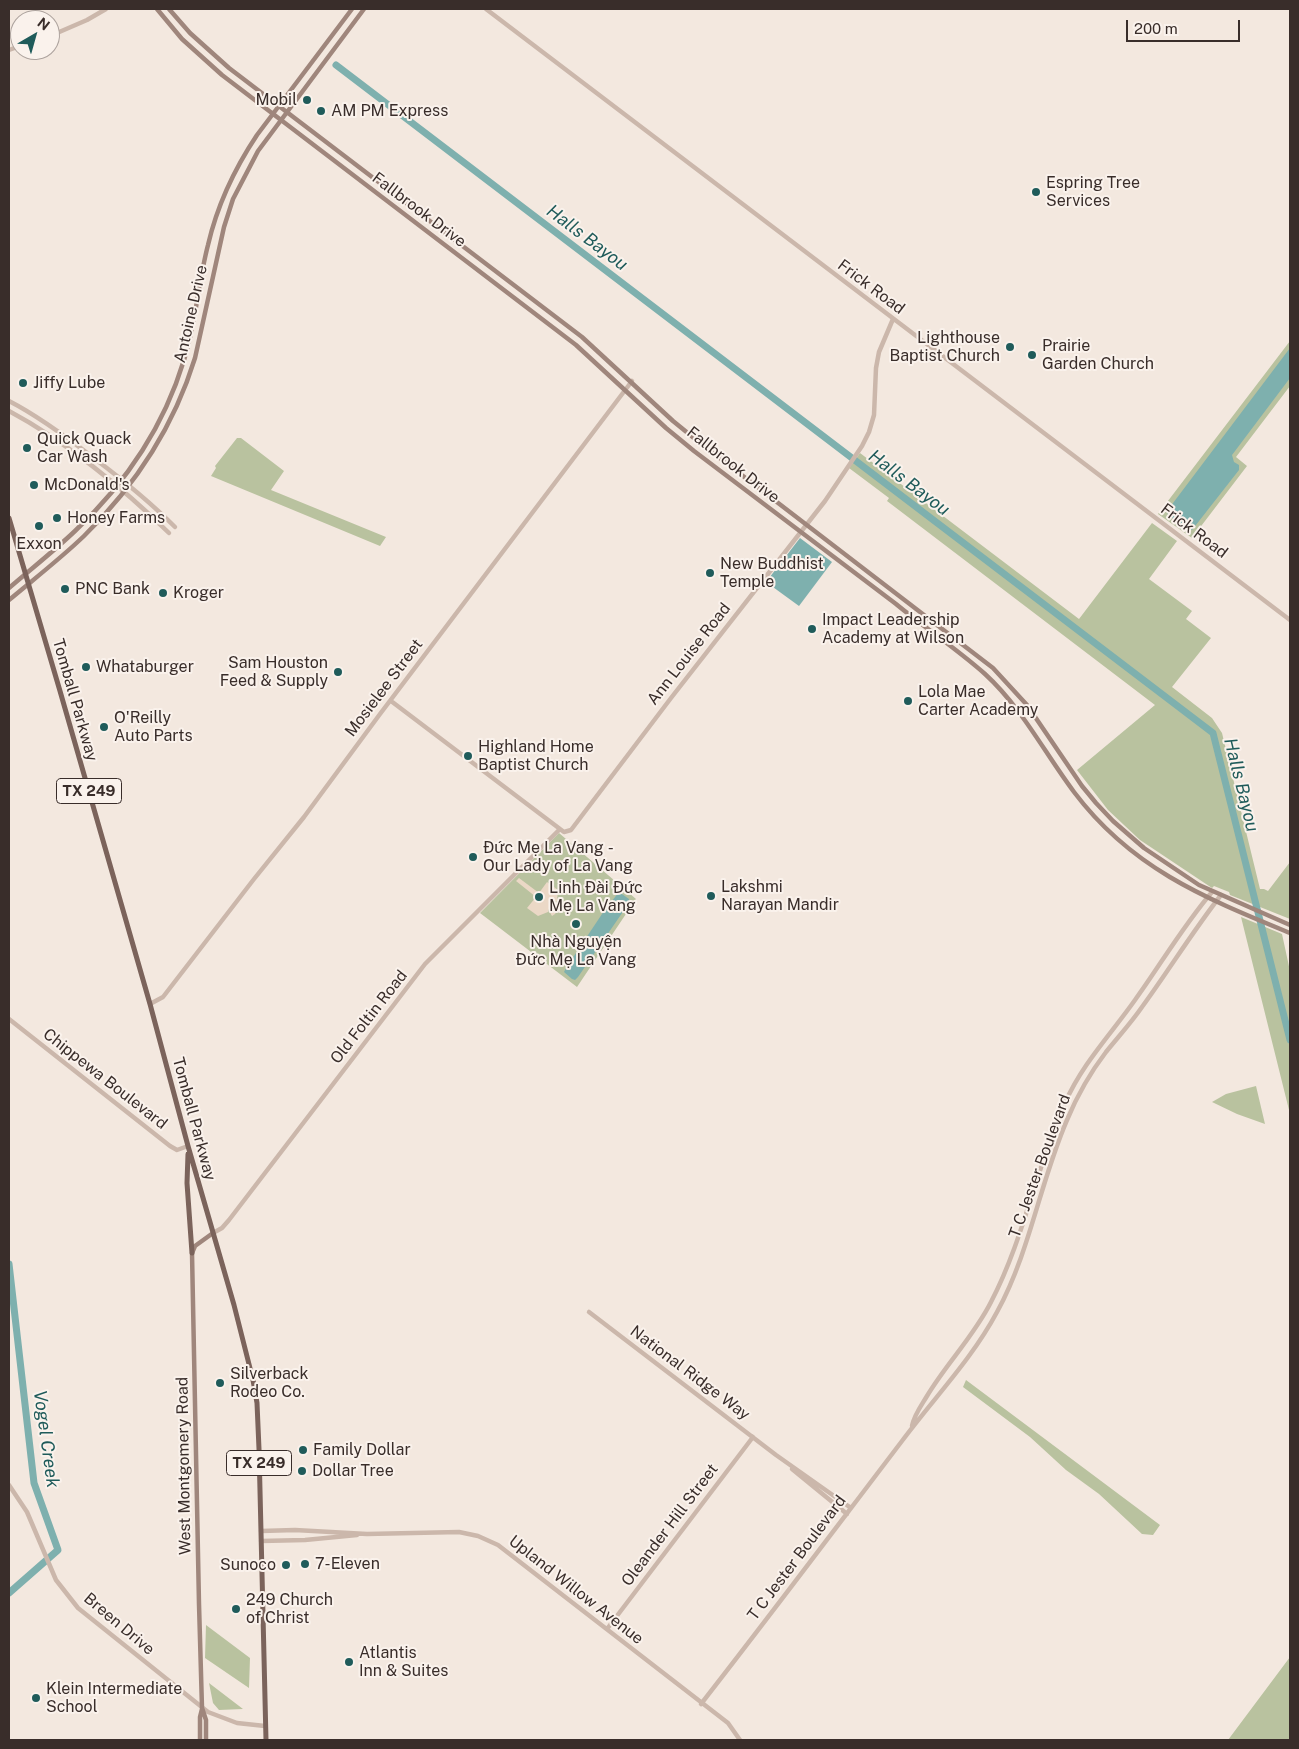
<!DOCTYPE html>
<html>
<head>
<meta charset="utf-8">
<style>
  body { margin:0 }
  #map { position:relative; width:1299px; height:1749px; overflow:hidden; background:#f3e8df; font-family:"Public Sans",sans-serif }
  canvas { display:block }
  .frame { position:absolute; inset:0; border:10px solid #392d2a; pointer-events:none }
  .north { position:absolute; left:10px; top:10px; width:50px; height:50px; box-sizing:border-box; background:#faf2ec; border:1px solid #ada39e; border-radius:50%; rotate:38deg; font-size:14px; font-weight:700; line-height:20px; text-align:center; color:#392d2a }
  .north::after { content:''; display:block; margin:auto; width:18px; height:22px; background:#1f5b5a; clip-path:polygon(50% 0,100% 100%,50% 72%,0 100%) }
  .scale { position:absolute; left:1126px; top:20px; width:114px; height:22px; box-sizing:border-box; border:2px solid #392d2a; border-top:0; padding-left:6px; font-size:15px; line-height:18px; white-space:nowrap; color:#392d2a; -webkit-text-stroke:4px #faf2ec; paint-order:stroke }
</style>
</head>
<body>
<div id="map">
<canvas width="1299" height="1749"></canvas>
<div class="frame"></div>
<div class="north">N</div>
<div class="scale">200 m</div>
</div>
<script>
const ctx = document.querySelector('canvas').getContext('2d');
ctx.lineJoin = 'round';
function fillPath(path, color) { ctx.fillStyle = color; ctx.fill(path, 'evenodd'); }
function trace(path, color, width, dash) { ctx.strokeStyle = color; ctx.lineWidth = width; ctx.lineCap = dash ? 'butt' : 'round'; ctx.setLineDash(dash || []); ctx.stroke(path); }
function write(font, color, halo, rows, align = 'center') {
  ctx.font = font + ' "Public Sans",sans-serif'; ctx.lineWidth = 4; ctx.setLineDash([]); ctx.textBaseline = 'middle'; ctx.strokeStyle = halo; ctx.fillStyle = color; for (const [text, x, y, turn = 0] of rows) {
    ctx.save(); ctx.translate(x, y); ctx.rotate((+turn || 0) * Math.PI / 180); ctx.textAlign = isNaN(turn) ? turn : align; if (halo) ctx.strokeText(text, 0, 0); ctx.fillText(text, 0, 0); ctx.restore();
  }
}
const green = new Path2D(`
  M 1290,341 L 1290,386 L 1236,457 L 1247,466 L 1192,538 L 1158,514 Z
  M 237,438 L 241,438 L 284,471 L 271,490 L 386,537 L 380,546 L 211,476 L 216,468 L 215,466 Z
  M 860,453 L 1079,619 L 1152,523 L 1177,541 L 1149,579 L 1192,611 L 1186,619 L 1211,638 L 1172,687 L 1212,718 L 1222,733 L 1260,889 L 1264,889 L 1268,891 L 1290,862 L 1290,919 L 1230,895 L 1229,892 L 1214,886 L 1212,888 L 1140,840 L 1108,810 L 1077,770 L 1155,705 L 887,501 L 889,498 L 849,468 Z
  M 559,833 L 636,899 L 577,987 L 480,913 Z
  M 1241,917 L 1282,934 L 1290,971 L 1290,1114 Z
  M 1256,1086 L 1265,1124 L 1237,1114 L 1212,1102 L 1226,1094 Z
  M 966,1380 L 1160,1525 L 1153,1535 L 1142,1534 L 1099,1494 L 1066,1470 L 1030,1437 L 963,1387 Z
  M 206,1625 L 250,1658 L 249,1688 L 205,1658 Z
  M 1290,1657 L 1290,1740 L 1228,1740 Z
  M 209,1683 L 243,1709 L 219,1710 L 213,1703 Z`);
const plaza = new Path2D(`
  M 519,878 L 539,893 L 547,882 L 558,890 L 557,901 L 554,902 L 562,904 L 555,914 L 552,916 L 548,909 L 548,912 L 538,916 L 527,908 L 536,897 L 516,881 Z`);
const water = new Path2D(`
  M 1290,348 L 1290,378 L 1232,455 L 1234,462 L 1239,465 L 1239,470 L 1192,530 L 1189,530 L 1168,515 L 1167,511 Z
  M 800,538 L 832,562 L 799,606 L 766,582 Z
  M 619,892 L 629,899 L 629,903 L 578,977 L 575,980 L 572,979 L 564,972 L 566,968 L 604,911 Z`);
const river = new Path2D(`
  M 336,65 L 1213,733 L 1290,1040
  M 9,1264 L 34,1483 L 58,1550 L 9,1593`);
const tertiary = new Path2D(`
  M 486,9 L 1290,620
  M 50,36 L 87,20 L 106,9
  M 9,50 L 20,46
  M 9,401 C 40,417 68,438 95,459 C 123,480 150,502 175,527
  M 9,411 C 65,441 123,488 169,533
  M 391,701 L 560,829 L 564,832 L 571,830 L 671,698 L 825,501 L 862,446 L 869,432 L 874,415 L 876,368 L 879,352 L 893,319
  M 150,1004 L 163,997 L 254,879 L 304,817 L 380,714 L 632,381
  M 9,1019 L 170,1146 L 177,1150 L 188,1146
  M 213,1233 L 222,1228 L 229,1220 L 425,964 L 560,829
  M 589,1312 L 776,1455 L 851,1508
  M 912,1426 C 914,1415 921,1406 927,1396 C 946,1364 974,1336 991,1302 C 1024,1239 1036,1168 1065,1103 C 1082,1064 1111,1034 1135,1000 C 1161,964 1183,926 1212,892
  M 792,1469 L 847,1514
  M 9,1485 L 27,1512 L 56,1580 L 78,1608 L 208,1712 L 237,1723 L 265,1726
  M 261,1531 L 295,1530 L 367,1534 L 459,1532 L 478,1536 L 498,1545 L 728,1723 L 740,1740
  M 261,1541 L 305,1540 L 357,1535
  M 607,1629 L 753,1437
  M 701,1704 C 769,1617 835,1529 902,1441 C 934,1398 972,1359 997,1312 C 1030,1252 1040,1182 1067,1120 C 1077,1096 1090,1073 1106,1052 C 1118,1037 1131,1023 1142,1007 C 1169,970 1193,931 1221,895`);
const secondary = new Path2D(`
  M 157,9 L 182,39 L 222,75 L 576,345 L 666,428 L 694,451 C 761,502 829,553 896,604 C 925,628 957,649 985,674 C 1022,708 1044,752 1074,792 C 1132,869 1205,898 1290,933
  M 169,9 L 190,33 L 229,68 L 582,337 L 673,421 L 700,443 L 993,668 L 1027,705 L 1082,786 L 1096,803 L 1113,821 L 1144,848 L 1199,885 L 1290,925
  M 9,588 C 31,569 54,551 75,531 C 125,484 164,426 184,360 C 196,323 198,283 208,245 C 217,206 235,168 257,135 L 352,9
  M 9,600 C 34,579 60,559 84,536 C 135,486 174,426 195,358 L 224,227 L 233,199 L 258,151 L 364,9
  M 200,1740 L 200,1717 L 202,1709
  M 206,1740 L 206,1720 L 202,1708 L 199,1604 L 192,1253 L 195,1246 L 213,1233`);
const primary = new Path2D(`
  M 9,518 L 60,691 L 150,1004 L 188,1146 L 234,1305 L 253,1380 L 257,1403 L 259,1449 L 266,1740
  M 188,1154 L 187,1183 L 192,1253`);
const markers = [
  [307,100,5,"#1f5b5a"],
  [321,111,5,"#1f5b5a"],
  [1036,192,5,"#1f5b5a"],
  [1010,347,5,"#1f5b5a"],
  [1032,355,5,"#1f5b5a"],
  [23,383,5,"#1f5b5a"],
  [27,448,5,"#1f5b5a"],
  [34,485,5,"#1f5b5a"],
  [57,518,5,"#1f5b5a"],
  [39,526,5,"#1f5b5a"],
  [710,573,5,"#1f5b5a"],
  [65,589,5,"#1f5b5a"],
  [163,593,5,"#1f5b5a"],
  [812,629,5,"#1f5b5a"],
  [86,667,5,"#1f5b5a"],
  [338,672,5,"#1f5b5a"],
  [908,701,5,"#1f5b5a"],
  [104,727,5,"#1f5b5a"],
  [468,756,5,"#1f5b5a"],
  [473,857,5,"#1f5b5a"],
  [711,896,5,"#1f5b5a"],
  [539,897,5,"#1f5b5a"],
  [576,924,5,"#1f5b5a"],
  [220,1383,5,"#1f5b5a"],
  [303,1450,5,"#1f5b5a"],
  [302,1471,5,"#1f5b5a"],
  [305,1564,5,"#1f5b5a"],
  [286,1565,5,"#1f5b5a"],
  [236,1609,5,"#1f5b5a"],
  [349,1662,5,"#1f5b5a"],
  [36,1698,5,"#1f5b5a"]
];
const shields = [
  [89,791,65],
  [259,1463,65]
];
const shieldNames = [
  ["TX 249",89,791],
  ["TX 249",259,1463]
];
const poiNames = [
  ["Mobil",297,100,"right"],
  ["AM PM Express",331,111],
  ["Espring Tree",1046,183],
  ["Services",1046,201],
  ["Lighthouse",1000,338,"right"],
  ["Baptist Church",1000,356,"right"],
  ["Prairie",1042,346],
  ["Garden Church",1042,364],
  ["Jiffy Lube",33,383],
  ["Quick Quack",37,439],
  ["Car Wash",37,457],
  ["McDonald's",44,485],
  ["Honey Farms",67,518],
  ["Exxon",39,544,"center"],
  ["New Buddhist",720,564],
  ["Temple",720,582],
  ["PNC Bank",75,589],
  ["Kroger",173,593],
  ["Impact Leadership",822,620],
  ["Academy at Wilson",822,638],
  ["Sam Houston",328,663,"right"],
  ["Feed & Supply",328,681,"right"],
  ["Whataburger",96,667],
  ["Lola Mae",918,692],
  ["Carter Academy",918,710],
  ["O'Reilly",114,718],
  ["Auto Parts",114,736],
  ["Highland Home",478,747],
  ["Baptist Church",478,765],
  ["Đức Mẹ La Vang -",483,848],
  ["Our Lady of La Vang",483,866],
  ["Lakshmi",721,887],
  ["Narayan Mandir",721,905],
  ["Linh Đài Đức",549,888],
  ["Mẹ La Vang",549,906],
  ["Nhà Nguyện",576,942,"center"],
  ["Đức Mẹ La Vang",576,960,"center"],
  ["Silverback",230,1374],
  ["Rodeo Co.",230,1392],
  ["Family Dollar",313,1450],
  ["Dollar Tree",312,1471],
  ["7-Eleven",315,1564],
  ["Sunoco",276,1565,"right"],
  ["249 Church",246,1600],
  ["of Christ",246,1618],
  ["Atlantis",359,1653],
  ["Inn & Suites",359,1671],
  ["Klein Intermediate",46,1689],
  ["School",46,1707]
];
const streetNames = [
  ["Fallbrook Drive",419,210,37],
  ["Frick Road",871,287,37],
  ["Antoine Drive",191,314,-77],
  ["Fallbrook Drive",733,465,38],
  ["Frick Road",1194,531,37],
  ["Ann Louise Road",689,654,-52],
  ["Mosielee Street",384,688,-53],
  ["Tomball Parkway",75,700,74],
  ["Old Foltin Road",369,1017,-52],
  ["Chippewa Boulevard",105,1079,38],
  ["Tomball Parkway",194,1119,75],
  ["T C Jester Boulevard",1040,1166,-70],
  ["National Ridge Way",690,1373,37],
  ["West Montgomery Road",184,1466,-91],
  ["Oleander Hill Street",670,1525,-53],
  ["T C Jester Boulevard",797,1558,-53],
  ["Upland Willow Avenue",576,1590,38],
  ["Breen Drive",119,1624,40]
];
const waterNames = [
  ["Halls Bayou",587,238,37],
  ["Halls Bayou",909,483,37],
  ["Halls Bayou",1241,785,76],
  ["Vogel Creek",46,1439,82]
];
fillPath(green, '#b9c29f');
fillPath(plaza, '#ebd8c6');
fillPath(water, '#7eb0ae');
trace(river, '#7eb0ae', 7);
trace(tertiary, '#cbb7ab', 4.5);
trace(secondary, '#9f867c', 4.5);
trace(primary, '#7b635b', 5);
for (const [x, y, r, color] of markers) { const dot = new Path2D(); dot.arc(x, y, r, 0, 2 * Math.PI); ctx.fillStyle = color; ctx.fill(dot); trace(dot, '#faf2ec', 2); }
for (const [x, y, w] of shields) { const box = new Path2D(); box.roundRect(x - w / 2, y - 12.5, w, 25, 4); ctx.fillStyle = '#faf2ec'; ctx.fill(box); trace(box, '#392d2a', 1); }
write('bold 15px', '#392d2a', null, shieldNames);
write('16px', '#392d2a', '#faf2ec', poiNames, 'left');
write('16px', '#392d2a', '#faf2ec', streetNames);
write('italic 18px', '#1f5b5a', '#faf2ec', waterNames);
</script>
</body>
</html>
